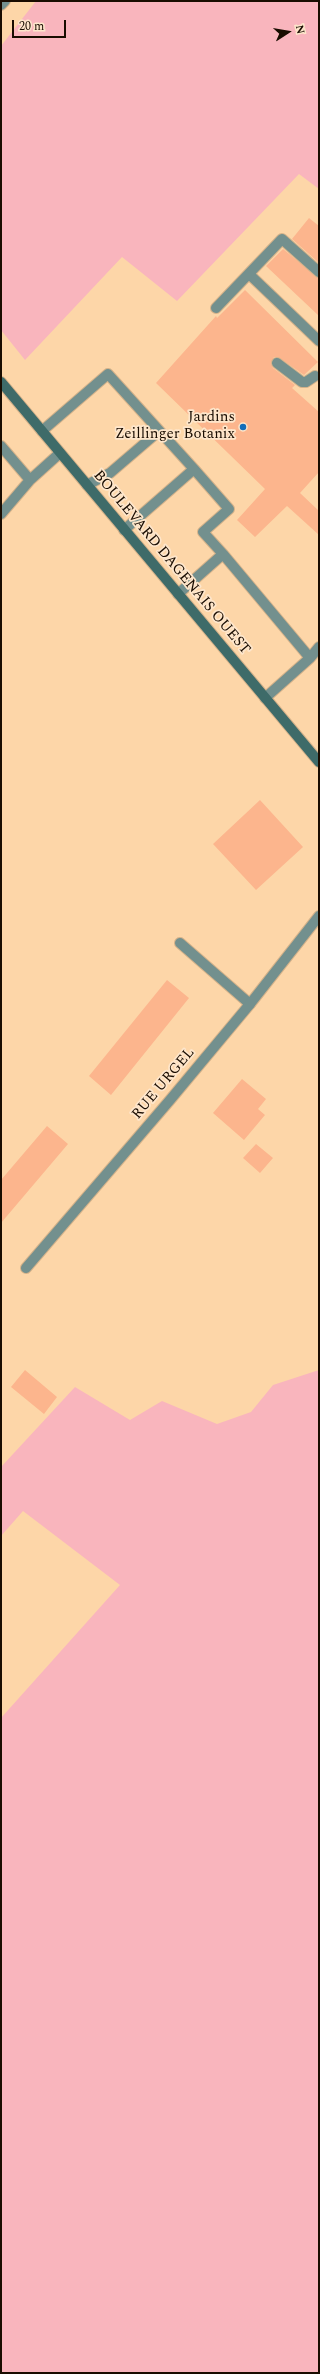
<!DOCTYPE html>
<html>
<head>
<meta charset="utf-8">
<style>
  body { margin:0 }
  #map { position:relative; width:320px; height:2374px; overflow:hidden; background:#fdd6a8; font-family:Spectral,serif }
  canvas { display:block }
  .frame { position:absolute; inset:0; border:2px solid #190c00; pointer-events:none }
  .north { position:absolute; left:268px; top:12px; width:40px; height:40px; -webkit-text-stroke:3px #fee6cb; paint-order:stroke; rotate:78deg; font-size:11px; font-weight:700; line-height:16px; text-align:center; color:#190c00 }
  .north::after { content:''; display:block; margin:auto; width:14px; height:18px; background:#190c00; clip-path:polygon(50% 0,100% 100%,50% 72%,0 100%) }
  .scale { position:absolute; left:12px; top:20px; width:54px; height:18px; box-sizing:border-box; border:2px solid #190c00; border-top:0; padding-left:5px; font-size:12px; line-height:14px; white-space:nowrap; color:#190c00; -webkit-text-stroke:3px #fee6cb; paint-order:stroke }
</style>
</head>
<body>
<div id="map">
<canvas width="320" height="2374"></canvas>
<div class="frame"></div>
<div class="north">N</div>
<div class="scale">20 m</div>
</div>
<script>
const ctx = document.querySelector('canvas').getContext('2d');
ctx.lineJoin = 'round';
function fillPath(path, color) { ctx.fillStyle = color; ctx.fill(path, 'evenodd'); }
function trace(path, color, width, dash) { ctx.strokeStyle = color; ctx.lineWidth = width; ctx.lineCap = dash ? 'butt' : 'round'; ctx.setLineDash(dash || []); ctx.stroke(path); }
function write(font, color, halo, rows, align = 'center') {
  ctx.font = font + ' Spectral,serif'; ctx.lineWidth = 3.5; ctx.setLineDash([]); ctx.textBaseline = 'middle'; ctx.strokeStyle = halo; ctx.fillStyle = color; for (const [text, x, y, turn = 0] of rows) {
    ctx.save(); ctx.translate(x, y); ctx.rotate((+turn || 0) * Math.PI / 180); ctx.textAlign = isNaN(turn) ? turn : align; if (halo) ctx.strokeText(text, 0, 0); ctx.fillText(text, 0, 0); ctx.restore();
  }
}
const green = new Path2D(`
  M 36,1 L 319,1 L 319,189 L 299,174 L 177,301 L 122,257 L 25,360 L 1,330 L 1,46 Z
  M 319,1370 L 319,2373 L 1,2373 L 1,1718 L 120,1585 L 23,1511 L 1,1536 L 1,1467 L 75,1387 L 130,1420 L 162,1401 L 217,1424 L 251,1412 L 273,1385 Z`);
const building = new Path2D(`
  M 309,218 L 319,226 L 319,263 L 292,239 Z
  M 283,249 L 319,278 L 319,316 L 266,266 Z
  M 245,290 L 318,362 L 304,375 L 278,357 L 274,357 L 271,363 L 273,368 L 295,385 L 292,388 L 319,412 L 319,472 L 300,493 L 319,511 L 319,535 L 287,506 L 255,537 L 237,520 L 265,489 L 156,383 L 216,316 L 217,318 Z
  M 260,800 L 303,847 L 256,890 L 213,844 Z
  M 167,980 L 189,998 L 111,1095 L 89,1076 Z
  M 242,1079 L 266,1099 L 258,1109 L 265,1115 L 244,1140 L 213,1113 Z
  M 47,1126 L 68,1144 L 1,1223 L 1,1180 Z
  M 256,1144 L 273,1158 L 260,1173 L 243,1158 Z
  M 25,1370 L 57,1397 L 44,1414 L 11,1387 Z`);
const lane = new Path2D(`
  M 1,5 L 5,1
  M 249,274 L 319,341
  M 216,308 L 282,239 L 319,272
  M 277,363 L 302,382 L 306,382 L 315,376
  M 42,431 L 108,374 L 194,469
  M 1,446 L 30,480 L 60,453
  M 87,485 L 110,473 L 159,431
  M 1,514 L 30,480
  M 124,530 L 194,469 L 229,509 L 203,532 L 223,554
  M 178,594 L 223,554 L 310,658
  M 265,698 L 310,658 L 319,647
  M 180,943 L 250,1004`);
const street = new Path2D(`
  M 26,1268 L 170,1100 L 250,1004 L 319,916`);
const secondary = new Path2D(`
  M 1,382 L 319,762`);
const markers = [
  [243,427,4,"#136dba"]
];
const poiNames = [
  ["Jardins",235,418],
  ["Zeillinger Botanix",235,435]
];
const streetNames = [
  ["BOULEVARD DAGENAIS OUEST",171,563,50],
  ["RUE URGEL",164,1084,-50]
];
fillPath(green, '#f9b5bd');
fillPath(building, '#fcb58d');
trace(lane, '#d4b28a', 12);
trace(street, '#d4b28a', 12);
trace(secondary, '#d4b28a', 12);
trace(lane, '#73908e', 10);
trace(street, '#73908e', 10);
trace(secondary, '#3e6b69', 10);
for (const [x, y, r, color] of markers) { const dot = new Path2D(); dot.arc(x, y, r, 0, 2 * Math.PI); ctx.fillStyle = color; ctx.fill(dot); trace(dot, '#fee6cb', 1.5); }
write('15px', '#190c00', '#fee6cb', poiNames, 'right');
write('15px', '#190c00', '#fee6cb', streetNames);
</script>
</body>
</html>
